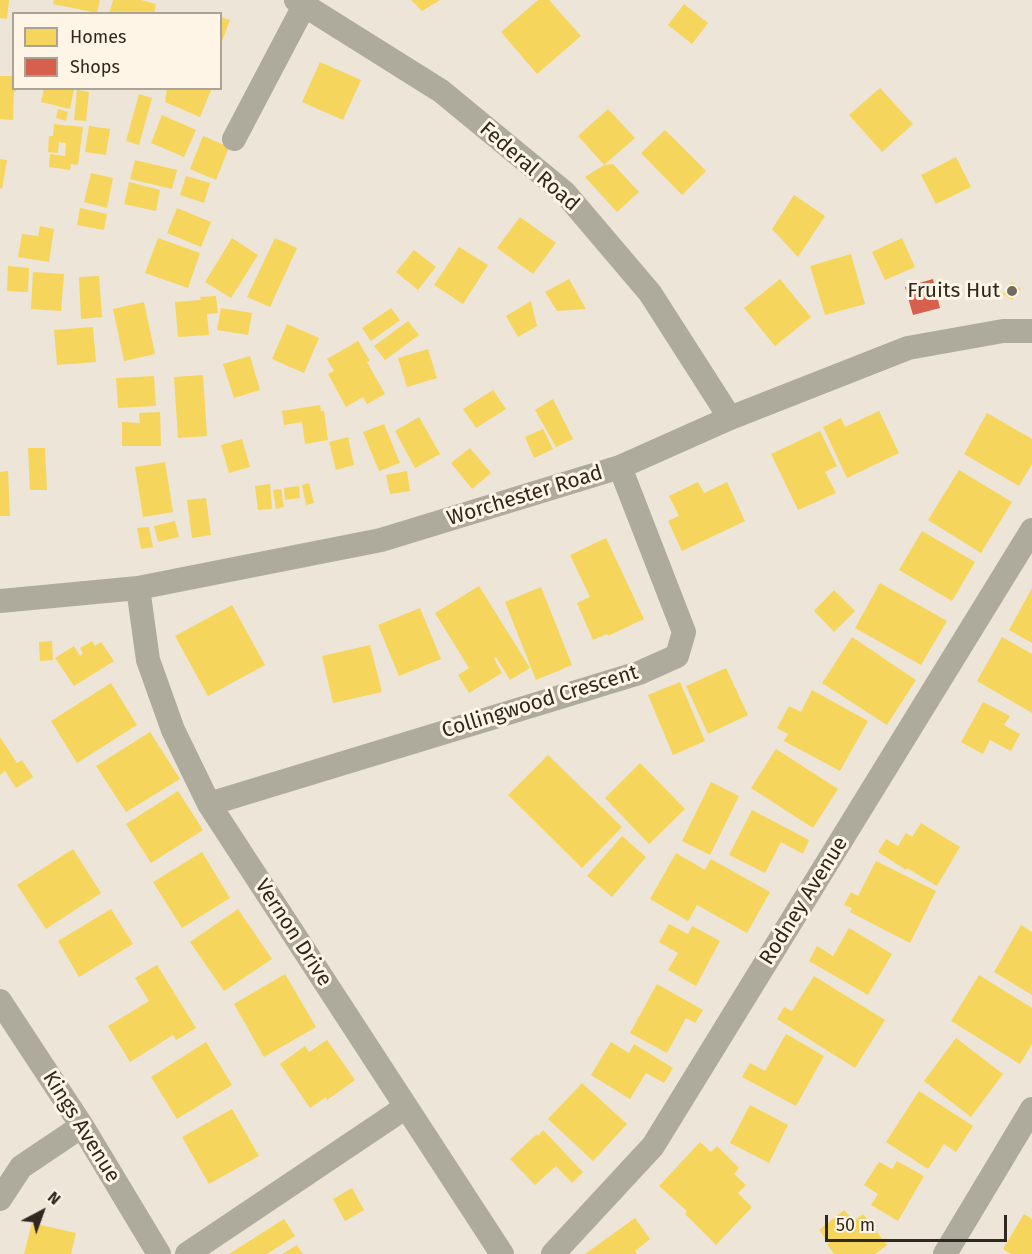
<!DOCTYPE html>
<html>
<head>
<meta charset="utf-8">
<style>
  body { margin:0 }
  #map { position:relative; width:1032px; height:1254px; overflow:hidden; background:#ede5d7; font-family:"Fira Sans",sans-serif }
  canvas { display:block }
  .legend { position:absolute; left:12px; top:12px; width:210px; height:78px; box-sizing:border-box; background:#fff5e6; border:2px solid #aba396; margin:0; padding:8px 10px; list-style:none; font-size:18px; color:#2e281f }
  .legend li { display:flex; align-items:center; gap:12px; height:30px }
  .legend b { width:30px; border:2px solid #aba396 }
  .north { position:absolute; left:12px; top:1182px; width:60px; height:60px; -webkit-text-stroke:4px #fff5e6; paint-order:stroke; rotate:41deg; font-size:16px; font-weight:700; line-height:24px; text-align:center; color:#2e281f }
  .north::after { content:''; display:block; margin:auto; width:21px; height:27px; background:#2e281f; clip-path:polygon(50% 0,100% 100%,50% 72%,0 100%) }
  .scale { position:absolute; left:825px; top:1215px; width:182px; height:27px; box-sizing:border-box; border:3px solid #2e281f; border-top:0; padding-left:8px; font-size:18px; line-height:21px; white-space:nowrap; color:#2e281f; -webkit-text-stroke:4px #fff5e6; paint-order:stroke }
</style>
</head>
<body>
<div id="map">
<canvas width="1032" height="1254"></canvas>
<ul class="legend">
<li><b style="height:16px;background:#f6d55c"></b>Homes</li>
<li><b style="height:16px;background:#d6604d"></b>Shops</li>
</ul>
<div class="north">N</div>
<div class="scale">50 m</div>
</div>
<script>
const ctx = document.querySelector('canvas').getContext('2d');
ctx.lineJoin = 'round';
function fillPath(path, color) { ctx.fillStyle = color; ctx.fill(path, 'evenodd'); }
function trace(path, color, width, dash) { ctx.strokeStyle = color; ctx.lineWidth = width; ctx.lineCap = dash ? 'butt' : 'round'; ctx.setLineDash(dash || []); ctx.stroke(path); }
function write(font, color, halo, rows, align = 'center') {
  ctx.font = font + ' "Fira Sans",sans-serif'; ctx.lineWidth = 6; ctx.setLineDash([]); ctx.textBaseline = 'middle'; ctx.strokeStyle = halo; ctx.fillStyle = color; for (const [text, x, y, turn = 0] of rows) {
    ctx.save(); ctx.translate(x, y); ctx.rotate((+turn || 0) * Math.PI / 180); ctx.textAlign = isNaN(turn) ? turn : align; if (halo) ctx.strokeText(text, 0, 0); ctx.fillText(text, 0, 0); ctx.restore();
  }
}
const homes = new Path2D(`
  M 0,0 L 9,0 L 7,19 L 0,18 Z
  M 54,0 L 100,0 L 97,13 L 53,4 Z
  M 113,0 L 141,0 L 156,4 L 154,14 L 109,14 Z
  M 411,0 L 440,0 L 422,11 Z
  M 538,0 L 549,0 L 581,36 L 537,74 L 501,32 Z
  M 684,4 L 708,23 L 692,44 L 668,25 Z
  M 220,17 L 230,20 L 221,44 L 220,44 Z
  M 320,62 L 361,80 L 343,120 L 302,102 Z
  M 0,76 L 14,76 L 14,88 L 16,88 L 16,91 L 14,92 L 13,120 L 0,119 Z
  M 44,88 L 74,89 L 70,109 L 41,102 Z
  M 167,88 L 212,88 L 200,117 L 165,102 Z
  M 880,88 L 913,124 L 882,152 L 849,115 Z
  M 77,90 L 89,92 L 86,121 L 74,120 Z
  M 139,94 L 152,98 L 139,145 L 126,141 Z
  M 58,109 L 68,112 L 66,121 L 56,118 Z
  M 608,109 L 635,138 L 604,165 L 578,136 Z
  M 162,115 L 196,130 L 184,157 L 151,143 Z
  M 54,124 L 83,127 L 78,165 L 71,164 L 70,170 L 49,167 L 50,154 L 65,156 L 66,143 L 59,142 L 58,153 L 48,152 L 49,136 L 53,136 Z
  M 89,126 L 110,129 L 106,155 L 85,152 Z
  M 665,130 L 706,171 L 682,195 L 641,153 Z
  M 203,136 L 229,147 L 216,180 L 190,169 Z
  M 956,157 L 971,187 L 936,204 L 921,175 Z
  M 0,159 L 7,160 L 2,189 L 0,188 Z
  M 135,160 L 177,170 L 172,189 L 130,179 Z
  M 613,164 L 639,192 L 617,212 L 585,177 L 604,165 Z
  M 91,173 L 113,178 L 107,208 L 84,202 Z
  M 186,176 L 210,183 L 204,203 L 180,195 Z
  M 129,182 L 160,190 L 156,211 L 124,204 Z
  M 794,195 L 825,216 L 798,257 L 772,229 Z
  M 80,208 L 107,214 L 104,230 L 77,225 Z
  M 177,208 L 211,222 L 201,247 L 167,233 Z
  M 520,217 L 556,243 L 533,274 L 497,248 Z
  M 40,226 L 54,229 L 49,262 L 18,257 L 22,234 L 38,236 Z
  M 158,238 L 200,253 L 188,288 L 145,273 Z
  M 232,238 L 258,255 L 231,298 L 205,282 Z
  M 275,238 L 297,248 L 270,307 L 247,297 Z
  M 902,238 L 915,267 L 885,280 L 872,252 Z
  M 459,247 L 488,265 L 463,304 L 434,285 Z
  M 414,250 L 436,267 L 418,290 L 396,272 Z
  M 851,254 L 865,304 L 825,315 L 810,266 Z
  M 8,266 L 29,268 L 28,292 L 7,291 Z
  M 33,272 L 64,274 L 61,311 L 31,309 Z
  M 99,276 L 102,317 L 81,319 L 79,277 Z
  M 569,279 L 586,309 L 557,311 L 545,292 Z
  M 780,279 L 811,317 L 775,346 L 744,308 Z
  M 1012,282 L 1021,289 L 1012,300 L 1003,294 Z
  M 216,296 L 218,313 L 207,314 L 209,335 L 178,337 L 175,302 L 201,300 L 200,297 Z
  M 531,301 L 537,326 L 518,337 L 506,316 Z
  M 144,302 L 155,354 L 124,361 L 113,309 Z
  M 221,308 L 252,313 L 248,335 L 217,330 Z
  M 391,308 L 400,320 L 371,341 L 362,328 Z
  M 408,321 L 419,335 L 385,360 L 374,346 Z
  M 287,324 L 319,338 L 304,373 L 272,359 Z
  M 93,327 L 96,362 L 57,365 L 54,330 Z
  M 358,341 L 370,361 L 367,362 L 385,394 L 367,404 L 363,397 L 346,407 L 328,374 L 334,371 L 327,359 Z
  M 428,349 L 437,378 L 407,387 L 398,358 Z
  M 250,356 L 260,390 L 234,398 L 223,364 Z
  M 203,375 L 207,436 L 178,438 L 174,377 Z
  M 154,376 L 156,406 L 118,408 L 116,378 Z
  M 493,390 L 506,409 L 476,428 L 463,409 Z
  M 553,399 L 573,439 L 556,447 L 535,410 Z
  M 320,405 L 321,411 L 324,411 L 328,440 L 305,444 L 302,422 L 284,425 L 282,411 Z
  M 879,411 L 899,453 L 847,478 L 823,427 L 841,418 L 845,427 Z
  M 160,412 L 161,446 L 122,446 L 122,422 L 140,423 L 139,413 Z
  M 987,413 L 1032,439 L 1032,464 L 1019,486 L 964,454 Z
  M 419,417 L 440,454 L 415,468 L 395,431 Z
  M 384,424 L 400,463 L 379,471 L 363,432 Z
  M 543,429 L 553,449 L 534,458 L 525,437 Z
  M 820,431 L 837,466 L 825,472 L 836,493 L 798,510 L 771,454 Z
  M 348,437 L 354,465 L 336,470 L 329,442 Z
  M 242,439 L 250,467 L 229,473 L 221,445 Z
  M 28,448 L 45,448 L 47,490 L 30,490 Z
  M 470,448 L 491,473 L 472,489 L 451,463 Z
  M 165,462 L 173,512 L 143,517 L 135,467 Z
  M 959,470 L 1012,502 L 981,553 L 928,520 Z
  M 8,471 L 10,516 L 0,516 L 0,472 Z
  M 407,471 L 410,491 L 390,494 L 386,475 Z
  M 698,482 L 704,493 L 727,482 L 745,521 L 682,551 L 668,521 L 679,516 L 669,496 Z
  M 309,483 L 314,503 L 306,505 L 302,485 Z
  M 270,484 L 272,509 L 258,510 L 255,486 Z
  M 299,486 L 300,498 L 285,500 L 284,488 Z
  M 281,489 L 284,507 L 276,509 L 273,490 Z
  M 206,498 L 211,535 L 192,538 L 187,500 Z
  M 175,521 L 179,537 L 158,542 L 154,526 Z
  M 149,527 L 153,547 L 141,549 L 137,528 Z
  M 922,531 L 975,562 L 952,601 L 899,570 Z
  M 606,538 L 644,619 L 608,636 L 607,634 L 593,640 L 577,603 L 590,597 L 570,555 Z
  M 880,583 L 947,621 L 921,665 L 855,628 Z
  M 479,586 L 530,668 L 510,680 L 496,657 L 494,659 L 502,673 L 469,693 L 458,675 L 469,668 L 435,613 Z
  M 541,587 L 572,665 L 536,680 L 505,602 Z
  M 1032,588 L 1032,643 L 1009,630 Z
  M 834,590 L 855,611 L 834,632 L 814,611 Z
  M 232,605 L 265,665 L 208,696 L 175,636 Z
  M 420,608 L 441,659 L 399,676 L 378,625 Z
  M 852,637 L 916,680 L 887,725 L 822,683 Z
  M 1002,637 L 1032,654 L 1032,713 L 977,681 Z
  M 52,641 L 53,660 L 40,661 L 39,642 Z
  M 92,641 L 95,646 L 101,642 L 114,661 L 74,686 L 55,658 L 74,646 L 80,656 L 83,653 L 80,648 Z
  M 370,645 L 382,692 L 333,703 L 322,656 Z
  M 726,668 L 748,715 L 708,734 L 686,686 Z
  M 680,682 L 705,741 L 673,755 L 648,695 Z
  M 111,683 L 137,725 L 77,763 L 51,721 Z
  M 812,690 L 868,721 L 840,771 L 784,741 L 788,734 L 777,728 L 789,706 L 801,712 Z
  M 983,702 L 1010,716 L 1004,725 L 1020,734 L 1011,751 L 990,740 L 983,754 L 961,742 Z
  M 150,732 L 180,779 L 126,812 L 96,766 Z
  M 0,737 L 17,763 L 22,760 L 33,777 L 16,788 L 5,771 L 0,775 Z
  M 776,749 L 838,789 L 813,828 L 751,788 Z
  M 548,755 L 622,827 L 582,868 L 508,795 Z
  M 640,763 L 685,809 L 649,844 L 605,798 Z
  M 711,782 L 739,796 L 710,855 L 682,841 Z
  M 178,791 L 203,830 L 151,863 L 126,824 Z
  M 752,810 L 809,840 L 803,854 L 781,842 L 765,873 L 729,855 Z
  M 921,823 L 960,847 L 937,886 L 907,868 L 906,870 L 878,852 L 886,839 L 898,846 L 906,833 L 912,837 Z
  M 622,836 L 646,857 L 612,897 L 587,876 Z
  M 73,849 L 101,893 L 46,929 L 17,885 Z
  M 202,852 L 230,898 L 182,928 L 153,882 Z
  M 676,853 L 705,870 L 711,859 L 770,892 L 747,933 L 697,905 L 688,921 L 650,899 Z
  M 876,861 L 936,891 L 910,943 L 850,912 L 852,908 L 844,905 L 851,892 L 858,896 Z
  M 111,909 L 133,944 L 79,977 L 58,941 Z
  M 238,909 L 272,959 L 224,991 L 190,942 Z
  M 669,924 L 688,934 L 692,926 L 720,941 L 696,986 L 668,970 L 678,953 L 659,942 Z
  M 1021,925 L 1032,932 L 1032,995 L 994,972 Z
  M 849,928 L 892,954 L 868,995 L 809,961 L 817,946 L 833,956 Z
  M 157,965 L 196,1028 L 176,1040 L 173,1035 L 130,1062 L 108,1026 L 149,1001 L 135,978 Z
  M 285,974 L 316,1027 L 264,1057 L 234,1004 Z
  M 979,975 L 1032,1008 L 1032,1044 L 1020,1064 L 951,1021 Z
  M 814,976 L 885,1020 L 855,1068 L 777,1019 L 784,1007 L 792,1011 Z
  M 657,984 L 703,1010 L 695,1023 L 686,1018 L 667,1053 L 630,1033 Z
  M 786,1034 L 824,1056 L 796,1106 L 742,1077 L 750,1063 L 765,1071 Z
  M 956,1038 L 1003,1074 L 971,1117 L 924,1081 Z
  M 327,1040 L 355,1080 L 327,1100 L 326,1097 L 310,1108 L 280,1064 L 305,1046 L 309,1052 Z
  M 206,1042 L 232,1085 L 177,1119 L 151,1077 Z
  M 611,1042 L 629,1053 L 634,1044 L 673,1068 L 664,1083 L 646,1073 L 630,1099 L 591,1075 Z
  M 582,1083 L 627,1124 L 593,1161 L 548,1119 Z
  M 919,1091 L 973,1126 L 956,1152 L 944,1144 L 928,1169 L 886,1142 Z
  M 750,1105 L 788,1125 L 769,1163 L 730,1143 Z
  M 232,1109 L 259,1156 L 209,1184 L 182,1137 Z
  M 543,1130 L 583,1172 L 572,1183 L 556,1166 L 535,1185 L 510,1159 L 537,1134 L 538,1136 Z
  M 700,1142 L 711,1152 L 717,1146 L 739,1168 L 734,1174 L 746,1185 L 738,1193 L 752,1207 L 716,1245 L 685,1214 L 687,1211 L 659,1186 Z
  M 897,1161 L 924,1176 L 898,1221 L 871,1205 L 878,1194 L 864,1185 L 879,1162 L 892,1169 Z
  M 352,1188 L 364,1210 L 345,1221 L 333,1199 Z
  M 844,1210 L 854,1221 L 863,1214 L 887,1245 L 875,1254 L 834,1254 L 827,1244 L 829,1243 L 819,1230 Z
  M 1024,1214 L 1032,1219 L 1032,1254 L 1011,1254 L 1003,1249 Z
  M 635,1218 L 650,1239 L 635,1251 L 637,1254 L 585,1254 Z
  M 284,1219 L 295,1236 L 267,1254 L 229,1254 Z
  M 32,1223 L 76,1233 L 71,1254 L 24,1254 Z
  M 297,1245 L 303,1254 L 282,1254 Z`);
const shops = new Path2D(`
  M 933,279 L 940,308 L 913,315 L 905,287 Z`);
const street = new Path2D(`
  M 296,0 L 441,91 L 565,193 L 650,293 L 730,418
  M 234,139 L 305,4
  M 138,588 L 148,660 L 173,730 L 209,804 L 502,1254
  M 0,601 L 138,588 L 381,540 L 620,467 L 730,418 L 908,348 L 1003,331 L 1032,331
  M 209,804 L 639,673 L 677,656 L 684,632 L 620,467
  M 0,1001 L 82,1126 L 159,1254
  M 0,1199 L 21,1167 L 82,1126
  M 187,1254 L 406,1107
  M 553,1254 L 653,1146 L 1032,530
  M 945,1254 L 1032,1109`);
const markers = [
  [1012,291,6,"#716a5f"]
];
const streetNames = [
  ["Federal Road",529,167,41],
  ["Worchester Road",525,496,-17],
  ["Collingwood Crescent",540,702,-17],
  ["Rodney Avenue",804,901,-58],
  ["Vernon Drive",293,933,57],
  ["Kings Avenue",81,1127,58]
];
const poiNames = [
  ["Fruits Hut",1000,291]
];
fillPath(homes, '#f6d55c');
fillPath(shops, '#d6604d');
trace(street, '#aeaa9c', 24);
for (const [x, y, r, color] of markers) { const dot = new Path2D(); dot.arc(x, y, r, 0, 2 * Math.PI); ctx.fillStyle = color; ctx.fill(dot); trace(dot, '#fff5e6', 2); }
write('21px', '#2e281f', '#fff5e6', streetNames);
write('21px', '#2e281f', '#fff5e6', poiNames, 'right');
</script>
</body>
</html>
